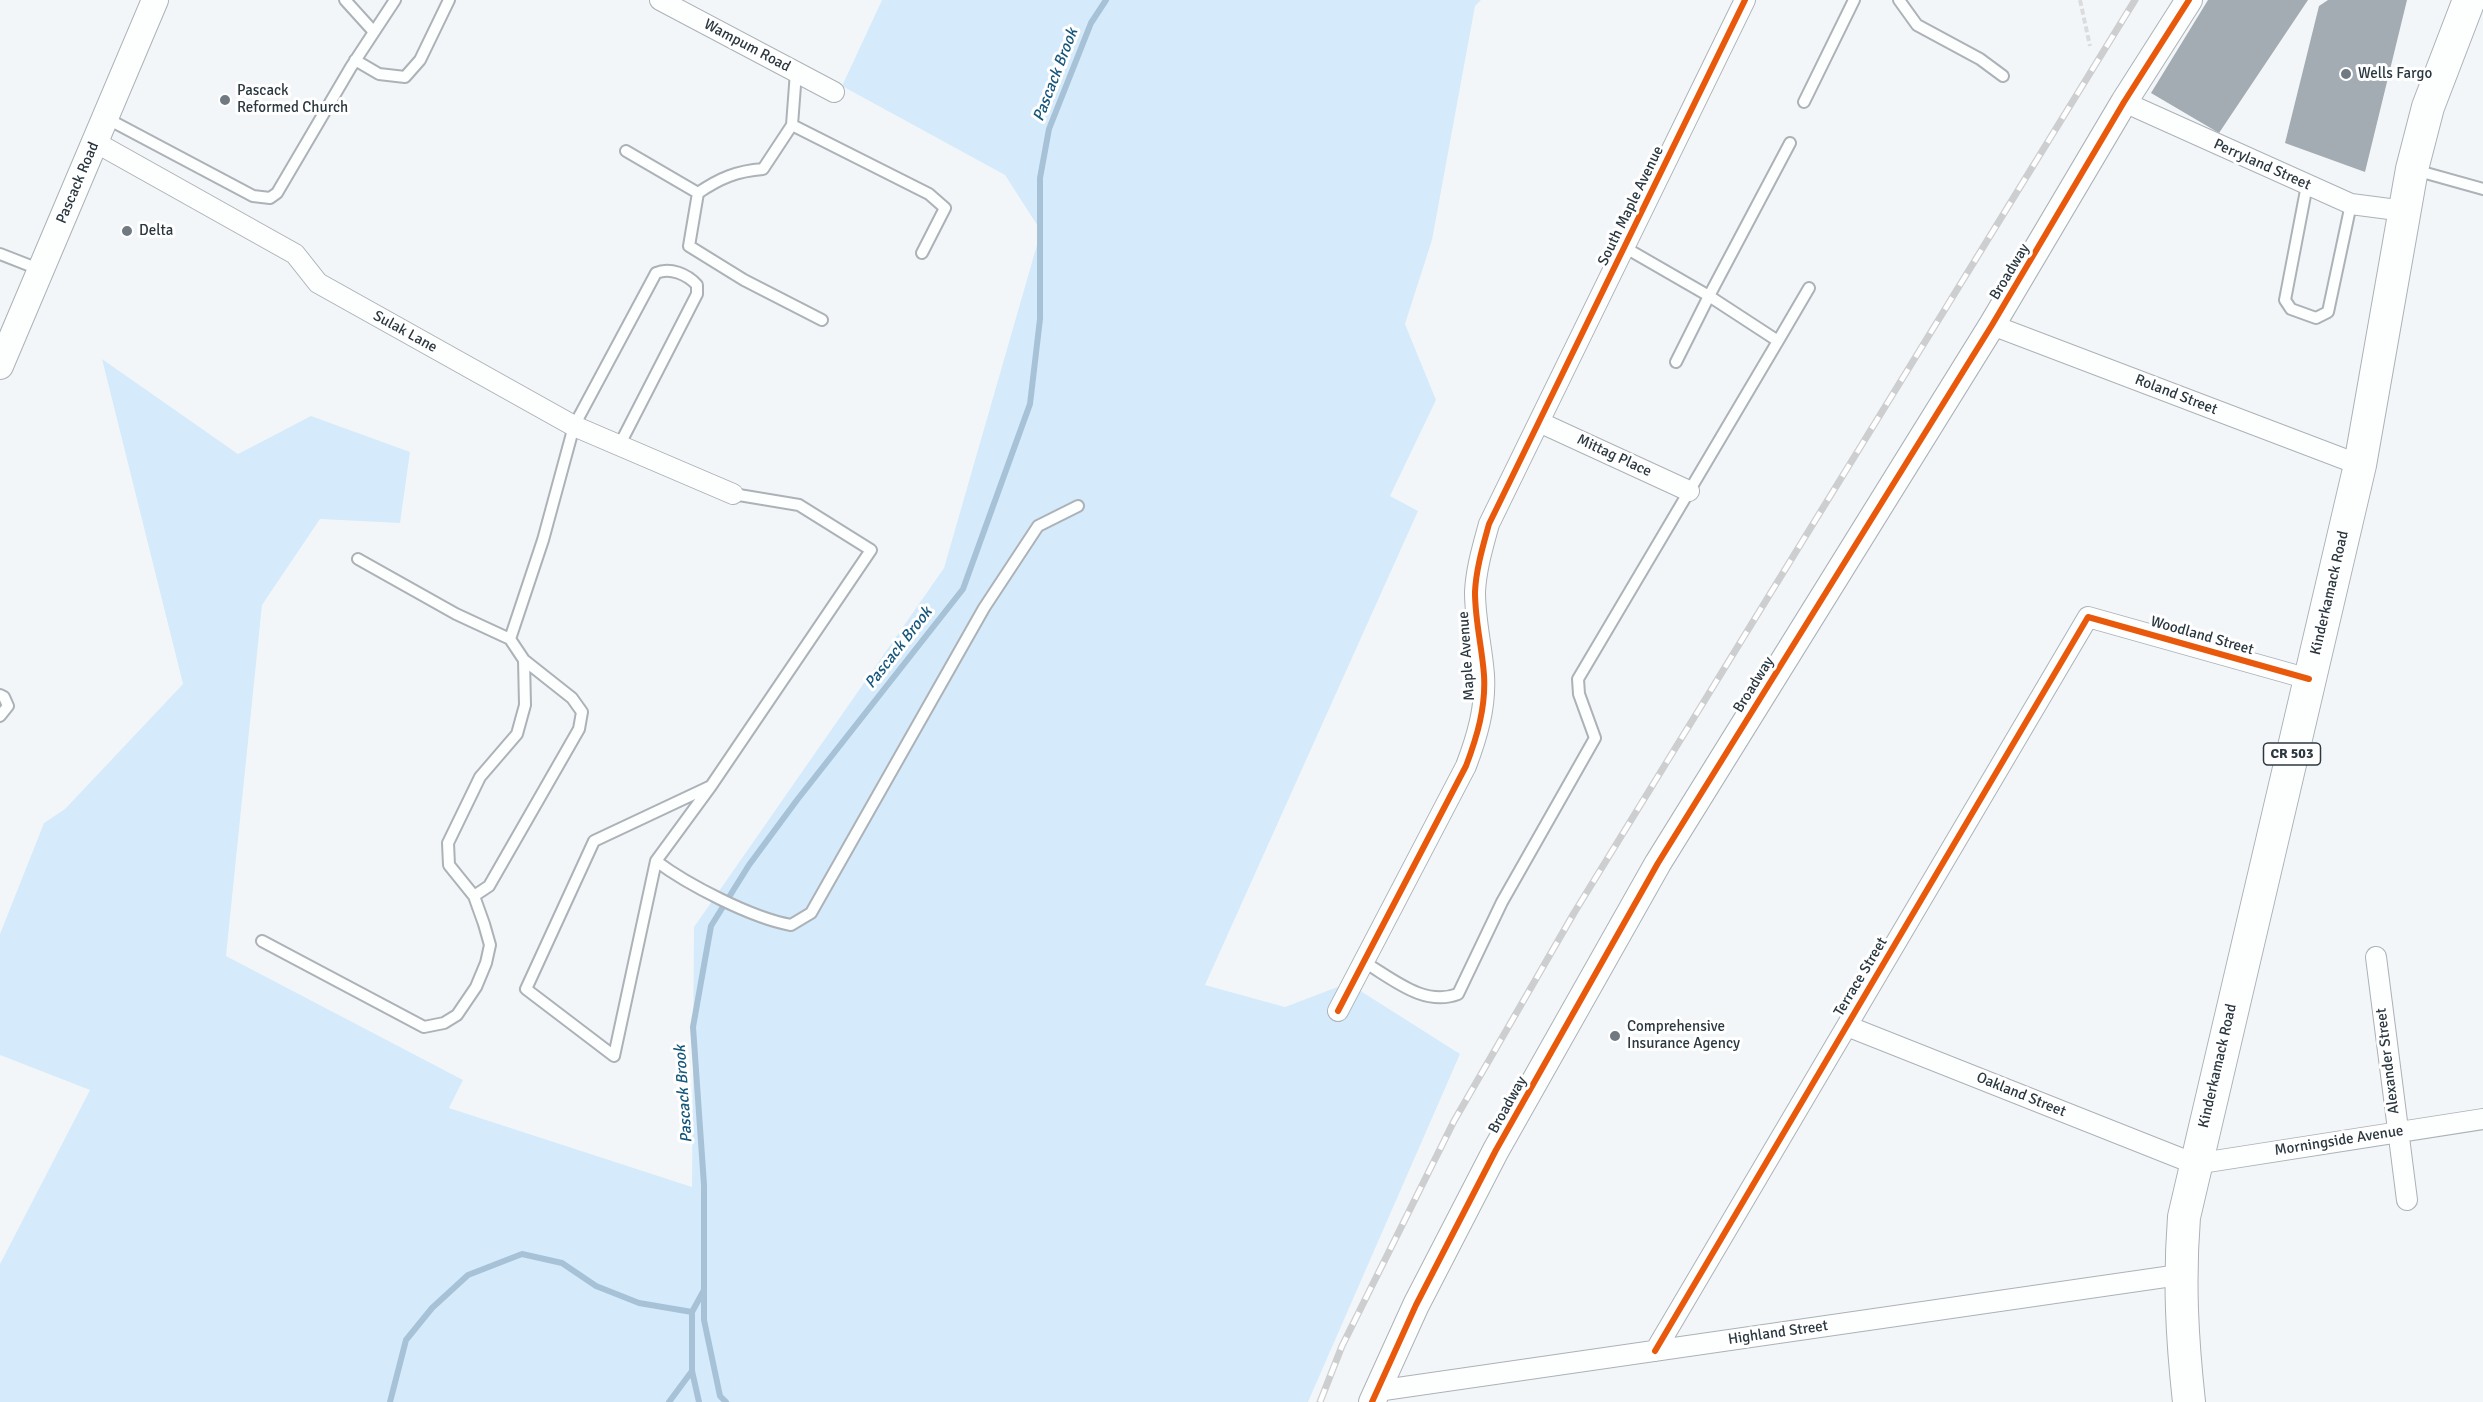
<!DOCTYPE html>
<html>
<head>
<meta charset="utf-8">
<style>
  body { margin:0 }
  canvas { display:block; background:#f3f6f8 }
</style>
</head>
<body>
<canvas width="2483" height="1402"></canvas>
<script>
const ctx = document.querySelector('canvas').getContext('2d');
ctx.lineJoin = 'round';
function fillPath(path, color) { ctx.fillStyle = color; ctx.fill(path, 'evenodd'); }
function trace(path, color, width, dash) { ctx.strokeStyle = color; ctx.lineWidth = width; ctx.lineCap = dash ? 'butt' : 'round'; ctx.setLineDash(dash || []); ctx.stroke(path); }
function write(font, color, halo, rows, align = 'center') {
  ctx.font = font + ' Signika,sans-serif'; ctx.lineWidth = 6; ctx.setLineDash([]); ctx.textBaseline = 'middle'; ctx.strokeStyle = halo; ctx.fillStyle = color; for (const [text, x, y, turn = 0] of rows) {
    ctx.save(); ctx.translate(x, y); ctx.rotate((+turn || 0) * Math.PI / 180); ctx.textAlign = isNaN(turn) ? turn : align; if (halo) ctx.strokeText(text, 0, 0); ctx.fillText(text, 0, 0); ctx.restore();
  }
}
const green = new Path2D(`
  M 882,0 L 1481,0 L 1475,6 L 1432,240 L 1405,324 L 1436,400 L 1390,496 L 1418,511 L 1205,985 L 1285,1007 L 1348,983 L 1460,1054 L 1308,1402 L 0,1402 L 0,1264 L 90,1090 L 0,1055 L 0,934 L 44,823 L 65,809 L 183,684 L 102,359 L 238,454 L 311,416 L 410,452 L 400,523 L 320,519 L 262,605 L 226,956 L 463,1080 L 449,1108 L 692,1187 L 694,927 L 944,568 L 1041,231 L 1005,175 L 842,86 Z`);
const stream = new Path2D(`
  M 692,1312 L 692,1371 L 699,1402
  M 390,1402 L 406,1340 L 432,1308 L 468,1275 L 522,1254 L 562,1263 L 596,1286 L 639,1303 L 692,1312 L 704,1290
  M 669,1402 L 692,1371
  M 726,1402 L 720,1396 L 704,1320 L 704,1185 L 693,1027 L 711,926 L 749,865 L 797,800 L 963,589 L 1030,404 L 1040,319 L 1040,178 L 1049,129 L 1091,23 L 1106,0`);
const building = new Path2D(`
  M 2208,0 L 2308,0 L 2219,133 L 2151,93 Z
  M 2328,0 L 2407,0 L 2365,172 L 2285,143 L 2319,6 Z`);
const path = new Path2D(`
  M 2080,0 L 2090,46`);
const service = new Path2D(`
  M 345,0 L 374,32
  M 1899,0 L 1917,25 L 1980,59 L 2003,76
  M 355,60 L 379,74 L 405,77 L 420,60 L 449,0
  M 796,72 L 792,125 L 929,194 L 945,208 L 922,253
  M 1804,102 L 1854,0
  M 106,118 L 253,196 L 270,198 L 277,193 L 351,67 L 395,0
  M 1790,143 L 1709,296 L 1778,341 L 1809,288
  M 626,151 L 698,193 C 720,178 737,171 763,169 L 792,125
  M 2415,170 L 2483,189
  M 2307,185 L 2285,300 L 2291,309 L 2316,318 L 2328,312 L 2351,204
  M 698,193 L 689,246 L 744,280 L 822,320
  M 1624,247 L 1709,296 L 1676,362
  M 0,254 L 41,270
  M 358,559 L 456,614 L 510,639
  M 0,695 L 4,697 L 8,706 L 0,716
  M 711,786 L 594,841 L 526,989 L 614,1056 L 656,861 L 711,786 L 871,550 L 799,505 L 733,494
  M 656,861 C 688,885 752,918 791,925 L 811,913 L 984,608 L 1038,526 L 1078,506
  M 474,896 L 489,886 L 579,729 L 582,712 L 572,698 L 524,660 L 510,639 L 543,540 L 574,426 L 656,273 C 670,267 687,274 697,285 L 697,294 L 619,446
  M 262,941 L 424,1027 L 444,1023 L 457,1015 L 476,987 L 486,963 L 490,945 L 484,924 L 474,896 L 449,865 L 448,843 L 480,777 L 517,734 L 525,705 L 524,660
  M 1364,962 C 1393,979 1424,1007 1458,994 L 1502,902 L 1595,738 L 1579,694 L 1578,679 L 1778,341`);
const minor = new Path2D(`
  M 660,0 L 834,92
  M 2124,102 L 2351,204 L 2405,211
  M 95,142 L 295,254 L 318,283 L 574,426 L 733,494
  M 1992,325 L 2360,465
  M 1539,422 L 1689,491
  M 2376,957 L 2407,1200
  M 1338,1011 L 1466,766 C 1477,737 1486,707 1484,675 C 1482,647 1475,621 1475,592 C 1476,569 1483,546 1489,524 L 1745,0
  M 1847,1026 L 2195,1164 L 2483,1119
  M 1655,1351 L 2088,617 L 2309,679
  M 1377,1391 L 2179,1275`);
const tertiary = new Path2D(`
  M 0,366 L 155,0
  M 1372,1402 L 1416,1305 L 1496,1150 L 1658,863 L 1992,325 L 2124,102 L 2189,0`);
const primary = new Path2D(`
  M 2189,1402 C 2182,1338 2179,1282 2184,1217 L 2360,465 L 2412,169 L 2428,107 L 2469,0`);
const rail = new Path2D(`
  M 1320,1402 L 1342,1346 L 1454,1121 L 1574,913 L 2135,0`);
const cycleway = new Path2D(`
  M 1338,1011 L 1466,766 C 1477,737 1486,707 1484,675 C 1482,647 1475,621 1475,592 C 1476,569 1483,546 1489,524 L 1745,0
  M 1655,1351 L 2088,617 L 2309,679
  M 1372,1402 L 1416,1305 L 1496,1150 L 1658,863 L 1992,325 L 2124,102 L 2189,0`);
const markers = [
  [2346,74,6,"#717a80"],
  [225,100,6,"#717a80"],
  [127,231,6,"#717a80"],
  [1615,1036,6,"#717a80"]
];
const shields = [
  [2292,754,57]
];
const shieldNames = [
  ["CR 503",2292,754]
];
const streetNames = [
  ["Wampum Road",747,46,28],
  ["Perryland Street",2262,165,24],
  ["Pascack Road",78,183,-67],
  ["South Maple Avenue",1631,206,-64],
  ["Broadway",2010,272,-59],
  ["Sulak Lane",405,332,29],
  ["Roland Street",2176,395,21],
  ["Mittag Place",1614,456,25],
  ["Kinderkamack Road",2330,593,-77],
  ["Woodland Street",2202,636,16],
  ["Maple Avenue",1467,656,-94],
  ["Broadway",1754,685,-58],
  ["Terrace Street",1861,977,-59],
  ["Alexander Street",2388,1061,-97],
  ["Kinderkamack Road",2218,1066,-77],
  ["Oakland Street",2021,1095,22],
  ["Broadway",1508,1105,-61],
  ["Morningside Avenue",2339,1141,-9],
  ["Highland Street",1778,1333,-8]
];
const poiNames = [
  ["Wells Fargo",2358,74],
  ["Pascack",237,91],
  ["Reformed Church",237,108],
  ["Delta",139,231],
  ["Comprehensive",1627,1027],
  ["Insurance Agency",1627,1044]
];
const waterNames = [
  ["Pascack Brook",1056,75,-69],
  ["Pascack Brook",899,648,-52],
  ["Pascack Brook",684,1094,-94]
];
fillPath(green, '#d5ebfb');
trace(stream, '#a7c2d6', 6);
fillPath(building, '#a3acb2');
trace(service, '#acb2b7', 14);
trace(minor, '#acb2b7', 22);
trace(tertiary, '#acb2b7', 28);
trace(primary, '#acb2b7', 34);
trace(path, '#dbdcde', 4, [6, 3]);
trace(service, '#fdfefe', 10);
trace(minor, '#fdfefe', 20);
trace(tertiary, '#fdfefe', 26);
trace(primary, '#fdfefe', 32);
trace(rail, '#cccecf', 7);
trace(rail, '#fff', 4.5, [14]);
trace(cycleway, '#e8590c', 6);
for (const [x, y, r, color] of markers) { const dot = new Path2D(); dot.arc(x, y, r, 0, 2 * Math.PI); ctx.fillStyle = color; ctx.fill(dot); trace(dot, '#fff', 2); }
for (const [x, y, w] of shields) { const box = new Path2D(); box.roundRect(x - w / 2, y - 11, w, 22, 4.5); ctx.fillStyle = '#fff'; ctx.fill(box); trace(box, '#2b3840', 1.5); }
write('bold 14px', '#2b3840', null, shieldNames);
write('15px', '#2b3840', '#fff', streetNames);
write('15px', '#2b3840', '#fff', poiNames, 'left');
write('italic 16px', '#15567b', '#fff', waterNames);
</script>
</body>
</html>
